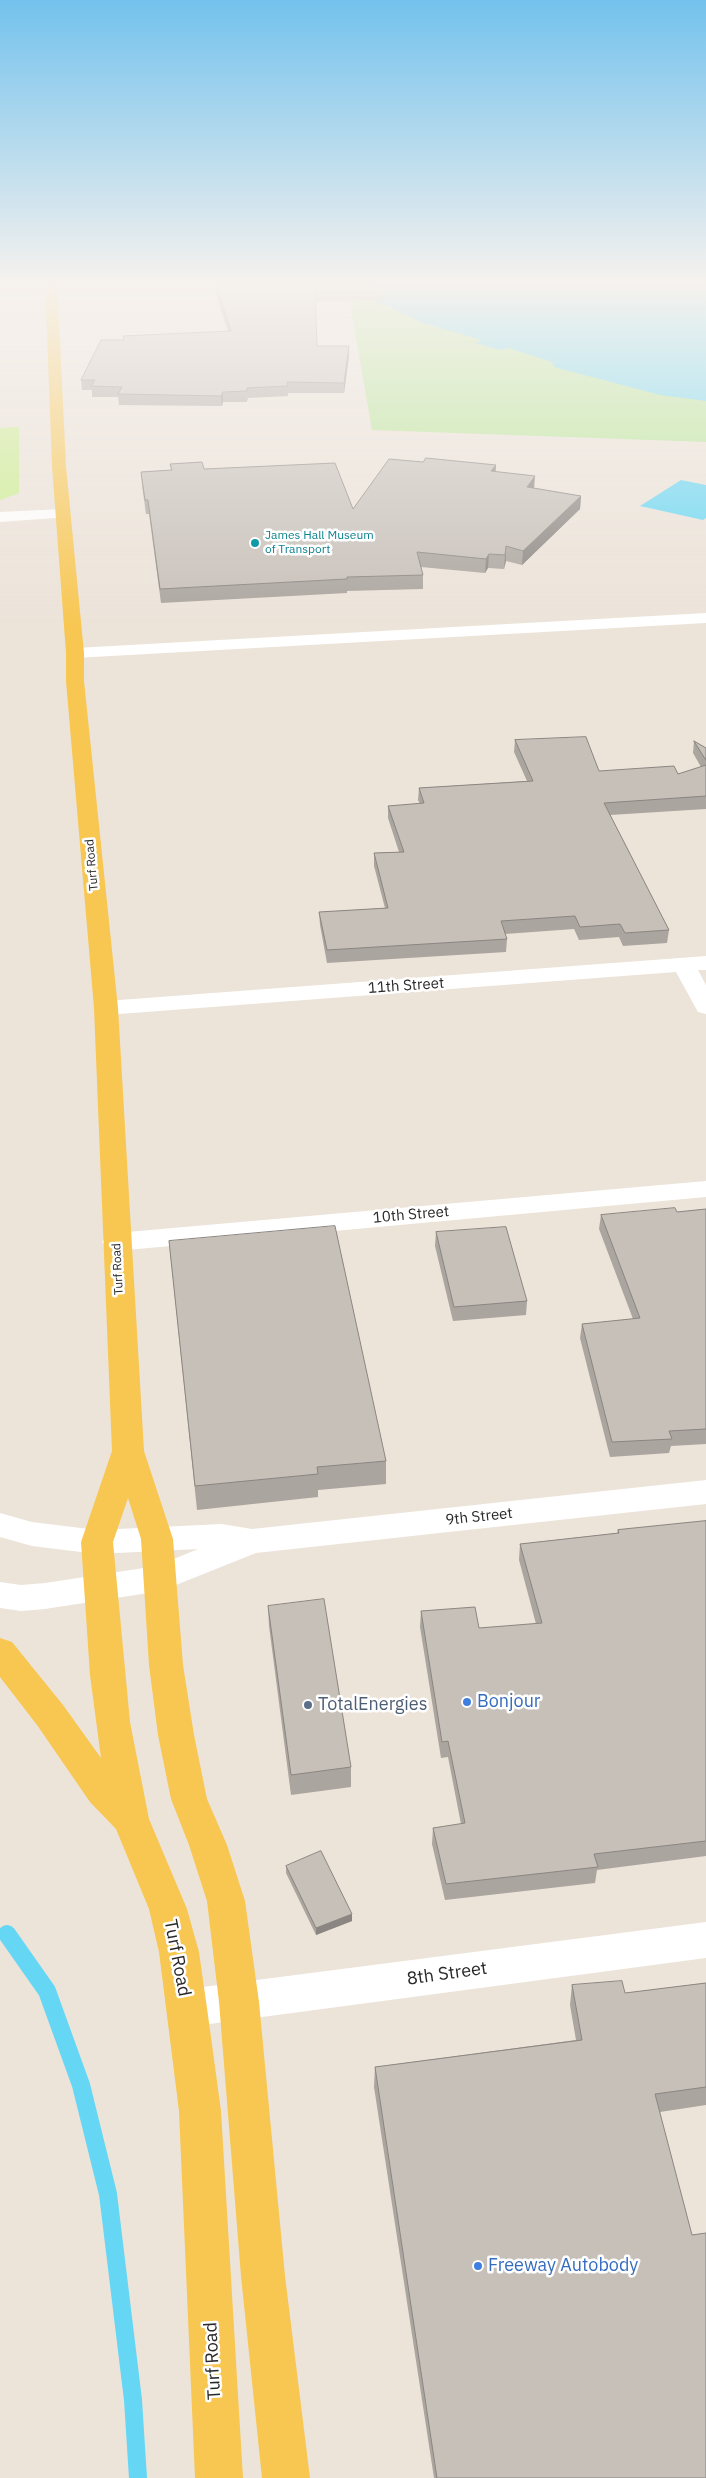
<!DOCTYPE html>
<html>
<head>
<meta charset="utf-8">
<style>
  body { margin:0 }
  canvas { display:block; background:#ece3d9 }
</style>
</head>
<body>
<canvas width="706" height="2478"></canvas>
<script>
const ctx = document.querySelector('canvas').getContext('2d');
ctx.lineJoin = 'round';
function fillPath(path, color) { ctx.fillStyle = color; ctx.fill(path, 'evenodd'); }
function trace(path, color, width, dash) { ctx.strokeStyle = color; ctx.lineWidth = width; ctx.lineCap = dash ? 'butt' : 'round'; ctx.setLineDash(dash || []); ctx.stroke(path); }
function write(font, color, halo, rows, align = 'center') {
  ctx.font = font + ' "IBM Plex Sans",sans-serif'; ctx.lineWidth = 5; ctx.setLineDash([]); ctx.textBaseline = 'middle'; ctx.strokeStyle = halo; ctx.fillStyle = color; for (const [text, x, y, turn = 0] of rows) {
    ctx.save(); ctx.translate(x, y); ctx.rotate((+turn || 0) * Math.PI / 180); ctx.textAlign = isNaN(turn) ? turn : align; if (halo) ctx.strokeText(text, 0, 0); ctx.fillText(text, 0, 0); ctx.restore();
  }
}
const green = new Path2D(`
  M 346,280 L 706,280 L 706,442 L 372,430 Z`);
const pitch = new Path2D(`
  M 19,427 L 19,493 L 0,500 L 0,428 Z`);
const water = new Path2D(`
  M 366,280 L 706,280 L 706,401 L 660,395 L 554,367 L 552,362 L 509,348 L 501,350 L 475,343 L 482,340 L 423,323 L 386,305 L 377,304 L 376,302 L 382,299 Z
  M 681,480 L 706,485 L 706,518 L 703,520 L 640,506 Z`);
const stream = new Path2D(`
  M 7,1934 L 47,1991 L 81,2085 L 108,2194 L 133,2400 L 138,2478`);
const minor = new Path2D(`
  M 63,509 L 68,511 L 71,514 L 68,517 L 0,522 L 0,512 Z
  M 706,613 L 706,623 L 75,658 L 69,657 L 66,653 L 69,649 L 75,648 Z
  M 706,956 L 706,970 L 698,970 L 706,985 L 706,1014 L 698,1012 L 676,972 L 106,1015 L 98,1013 L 94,1008 L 98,1003 L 106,1001 Z
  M 706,1181 L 706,1197 L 116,1251 L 106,1248 L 102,1242 L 106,1236 L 116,1233 Z
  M 706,1480 L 706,1504 L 256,1553 L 161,1591 L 45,1609 L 21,1611 L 0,1608 L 0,1582 L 21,1585 L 45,1583 L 157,1566 L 198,1549 L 97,1554 L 32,1546 L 0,1537 L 0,1513 L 32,1522 L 97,1530 L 222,1524 L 252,1529 Z
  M 706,1922 L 706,1958 L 187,2027 L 173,2021 L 167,2008 L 173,1995 L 187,1989 Z`);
const major = new Path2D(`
  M 45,280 L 57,280 L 66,466 L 84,653 L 84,681 L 118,1008 L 144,1451 L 173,1539 L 183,1665 L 194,1735 L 207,1799 L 227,1845 L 245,1901 L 259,2002 L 285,2276 L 310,2478 L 262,2478 L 241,2276 L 219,2002 L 207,1901 L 189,1845 L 171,1799 L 158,1735 L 149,1665 L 141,1539 L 128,1498 L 113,1542 L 130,1722 L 149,1819 L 187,1909 L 199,1952 L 207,2008 L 221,2111 L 243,2478 L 195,2478 L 179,2111 L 159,1952 L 149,1909 L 116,1829 L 90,1802 L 37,1725 L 0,1677 L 0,1638 L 12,1642 L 63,1705 L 101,1758 L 90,1675 L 81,1542 L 112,1451 L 94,1008 L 66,681 L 66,653 L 52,466 Z`);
const wall = new Path2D(`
  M 211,280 L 371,280 L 383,291 L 382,300 L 315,301 L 317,346 L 349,346 L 349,356 L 344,393 L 288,393 L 288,396 L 248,398 L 247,402 L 223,402 L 222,406 L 119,405 L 118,397 L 92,397 L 92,390 L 82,390 L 81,380 L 124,340 L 228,332 Z
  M 423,462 L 496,465 L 495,472 L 535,488 L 581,496 L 580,509 L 522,565 L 506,561 L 504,569 L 488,568 L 485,573 L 421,567 L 423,575 L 423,589 L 347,591 L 347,593 L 161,603 L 149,514 L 146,514 L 142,485 L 141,472 L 171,470 L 170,464 L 204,469 L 353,509 Z
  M 515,740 L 599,771 L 678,774 L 701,767 L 693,753 L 694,741 L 706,748 L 706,809 L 610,815 L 669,930 L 667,943 L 623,946 L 619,937 L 579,940 L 574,929 L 505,934 L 507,939 L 506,952 L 327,963 L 320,925 L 319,912 L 385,908 L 374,866 L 374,853 L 399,852 L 388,818 L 388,806 L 420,804 L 418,800 L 419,788 L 527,781 L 514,752 Z
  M 706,1209 L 706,1444 L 671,1446 L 669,1453 L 610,1457 L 580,1338 L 582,1324 L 633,1319 L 599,1229 L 601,1215 L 677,1212 Z
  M 436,1232 L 527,1301 L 526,1315 L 453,1321 L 435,1246 Z
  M 169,1241 L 386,1461 L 386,1484 L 318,1490 L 318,1497 L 197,1510 Z
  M 706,1521 L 706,1856 L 597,1870 L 595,1883 L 445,1900 L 432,1844 L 433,1828 L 461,1824 L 448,1757 L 441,1758 L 420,1627 L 421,1611 L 479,1628 L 536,1624 L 519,1560 L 520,1544 L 617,1533 L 618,1530 Z
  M 268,1606 L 351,1767 L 351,1787 L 291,1795 L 269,1626 Z
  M 286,1866 L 352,1921 L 316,1935 L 286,1873 Z
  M 706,1983 L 706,2105 L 660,2112 L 706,2478 L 434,2478 L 374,2087 L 375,2067 L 576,2040 L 570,2005 L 572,1985 L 625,1993 Z`);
const shadedWall = new Path2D(`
  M 349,346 L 349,356 L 344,393 L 344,383 Z
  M 223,392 L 223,402 L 222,406 L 221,396 Z
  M 496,465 L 495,478 L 491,471 Z
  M 535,476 L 534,490 L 527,487 Z
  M 581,496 L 580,509 L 522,565 L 523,551 Z
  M 506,546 L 506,561 L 504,569 L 505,555 Z
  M 489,554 L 488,568 L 485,573 L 486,559 Z
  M 352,1914 L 352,1921 L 316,1935 L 316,1928 Z`);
const building = new Path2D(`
  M 214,280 L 371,280 L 383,291 L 315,291 L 317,346 L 349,346 L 344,383 L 287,382 L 288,386 L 247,388 L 247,391 L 223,392 L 221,396 L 118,394 L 122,387 L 91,386 L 95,380 L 81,380 L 101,340 L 124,340 L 123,336 L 231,331 Z
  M 426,458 L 496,465 L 491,471 L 535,476 L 527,487 L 581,496 L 523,551 L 506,546 L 505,555 L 489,554 L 486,559 L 417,552 L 423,575 L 347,577 L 347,579 L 160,589 L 148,500 L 145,500 L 141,472 L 172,470 L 170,464 L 202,462 L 204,469 L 335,463 L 353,509 L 389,459 L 423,462 Z
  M 586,737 L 599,771 L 674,766 L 678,774 L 706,765 L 706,796 L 604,803 L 669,930 L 625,933 L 620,924 L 580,927 L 575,916 L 501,921 L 507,939 L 327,950 L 319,912 L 388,908 L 374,853 L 404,852 L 388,806 L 424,803 L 419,788 L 533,781 L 515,740 Z
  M 694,741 L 706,748 L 706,760 Z
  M 675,1208 L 677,1212 L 706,1209 L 706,1429 L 669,1431 L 672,1439 L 612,1442 L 582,1324 L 640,1318 L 601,1215 Z
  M 335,1226 L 386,1461 L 317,1467 L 318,1474 L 195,1486 L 169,1241 Z
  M 506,1227 L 527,1301 L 454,1307 L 436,1232 Z
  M 706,1521 L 706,1841 L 594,1854 L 598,1867 L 446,1884 L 433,1828 L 465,1823 L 448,1741 L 442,1742 L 421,1611 L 475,1607 L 479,1628 L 542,1623 L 520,1544 L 619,1533 L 618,1530 Z
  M 324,1599 L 351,1767 L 291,1775 L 268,1606 Z
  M 321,1851 L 352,1914 L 316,1928 L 286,1866 Z
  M 622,1981 L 625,1993 L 706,1983 L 706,2087 L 655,2094 L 692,2235 L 706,2233 L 706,2478 L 437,2478 L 375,2067 L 582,2040 L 572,1985 Z`);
const markers = [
  [255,543,5,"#0f9aa8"],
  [467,1702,5,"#3f7fe0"],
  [308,1705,5,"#5c6f8a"],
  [478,2266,5,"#3f7fe0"]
];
const farCulturenames = [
  ["James Hall Museum",265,536],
  ["of Transport",265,550]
];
const farStreetnames = [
  ["Turf Road",92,865,-95],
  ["Turf Road",118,1269,-93]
];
const streetNames = [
  ["11th Street",406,986,-4],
  ["10th Street",411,1215,-5],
  ["9th Street",479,1517,-6]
];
const nearShopnames = [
  ["Bonjour",477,1702],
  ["Freeway Autobody",488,2266]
];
const nearServicenames = [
  ["TotalEnergies",318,1705]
];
const nearStreetnames = [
  ["Turf Road",177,1958,79],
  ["8th Street",447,1974,-8],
  ["Turf Road",213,2361,-93]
];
fillPath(green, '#b4e692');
fillPath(pitch, '#cbee8d');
fillPath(water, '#65d7f5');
trace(stream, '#65d7f5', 18);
fillPath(minor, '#fff');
fillPath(major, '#f8c752');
fillPath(wall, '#aba59f');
fillPath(shadedWall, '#8b8682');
fillPath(building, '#c7c0b9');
trace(building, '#8b8682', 1);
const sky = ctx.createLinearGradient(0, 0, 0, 627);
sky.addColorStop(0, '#73c2ed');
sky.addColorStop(0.45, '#f6f2ee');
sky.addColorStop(1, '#f6f2ee00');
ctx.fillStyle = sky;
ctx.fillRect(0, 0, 706, 627);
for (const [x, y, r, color] of markers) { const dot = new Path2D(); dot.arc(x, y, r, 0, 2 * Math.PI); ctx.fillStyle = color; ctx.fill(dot); trace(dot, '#fff', 2); }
write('12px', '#0d838f', '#fff', farCulturenames, 'left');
write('12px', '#292929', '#fff', farStreetnames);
write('15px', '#292929', '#fff', streetNames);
write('18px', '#366cbe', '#fff', nearShopnames, 'left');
write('18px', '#4e5e75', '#fff', nearServicenames, 'left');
write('18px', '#292929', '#fff', nearStreetnames);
</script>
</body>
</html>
